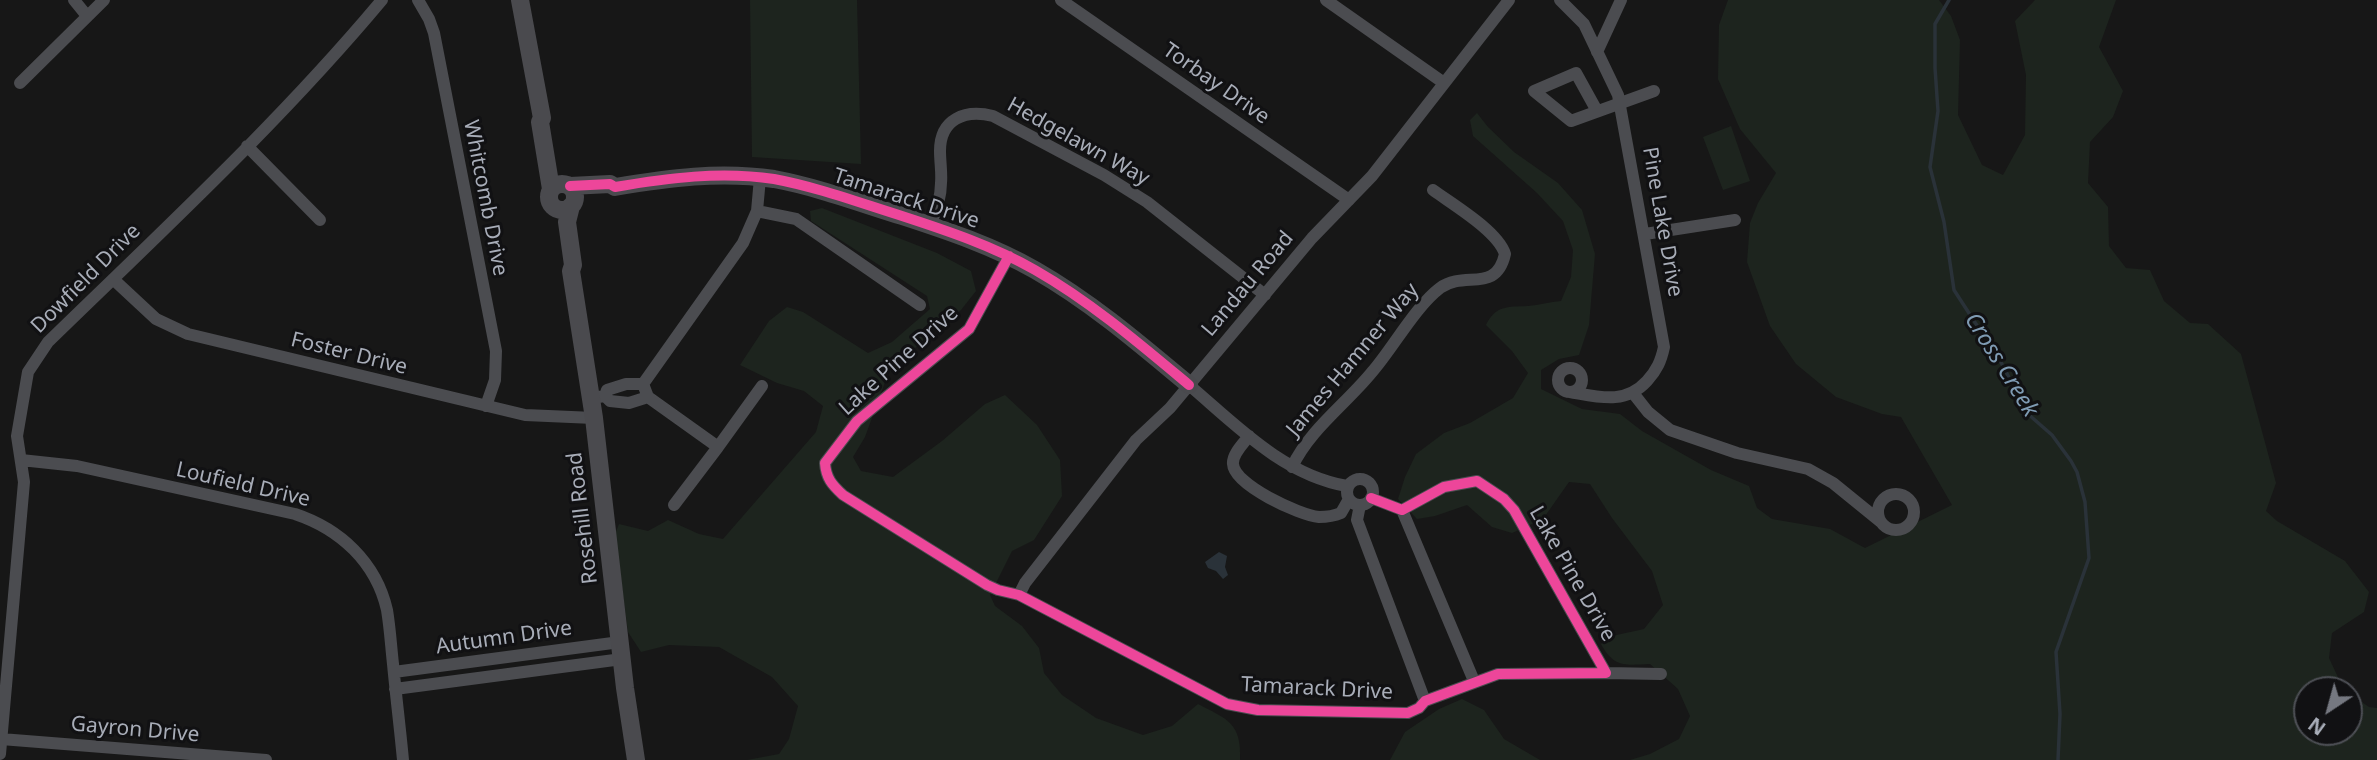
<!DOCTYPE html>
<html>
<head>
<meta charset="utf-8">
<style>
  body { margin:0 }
  #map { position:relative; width:2377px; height:760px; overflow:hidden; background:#171717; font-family:"Noto Sans",sans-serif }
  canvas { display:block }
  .north { position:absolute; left:2293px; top:676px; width:70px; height:70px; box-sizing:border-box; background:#111113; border:2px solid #4d4f55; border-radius:50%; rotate:216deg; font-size:19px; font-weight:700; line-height:28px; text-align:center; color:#a8adb8 }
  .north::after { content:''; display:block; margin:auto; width:24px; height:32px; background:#757880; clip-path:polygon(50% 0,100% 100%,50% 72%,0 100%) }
</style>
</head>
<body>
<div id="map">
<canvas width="2377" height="760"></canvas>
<div class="north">N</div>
</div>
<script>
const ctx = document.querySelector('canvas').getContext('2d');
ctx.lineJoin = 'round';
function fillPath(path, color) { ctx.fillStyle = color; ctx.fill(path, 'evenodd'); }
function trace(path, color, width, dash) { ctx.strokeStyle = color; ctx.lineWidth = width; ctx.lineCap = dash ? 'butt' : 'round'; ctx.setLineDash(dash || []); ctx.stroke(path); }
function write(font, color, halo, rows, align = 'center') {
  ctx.font = font + ' "Noto Sans",sans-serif'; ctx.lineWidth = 6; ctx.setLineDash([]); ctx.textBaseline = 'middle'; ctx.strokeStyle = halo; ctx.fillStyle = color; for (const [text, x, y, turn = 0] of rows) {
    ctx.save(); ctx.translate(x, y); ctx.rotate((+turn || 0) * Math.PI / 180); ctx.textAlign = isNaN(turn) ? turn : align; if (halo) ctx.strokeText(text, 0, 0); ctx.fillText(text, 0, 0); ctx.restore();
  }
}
const green = new Path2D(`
  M 750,0 L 857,0 L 861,164 L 752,157 Z
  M 1728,0 L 1939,0 L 1951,16 L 1960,40 L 1958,115 L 1982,165 L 2003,175 L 2025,135 L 2026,75 L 2015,21 L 2035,0 L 2116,0 L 2099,47 L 2123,91 L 2113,117 L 2090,142 L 2088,183 L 2108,207 L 2109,246 L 2126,268 L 2150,270 L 2164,301 L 2190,323 L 2208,324 L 2241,354 L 2276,483 L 2266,511 L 2277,521 L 2345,561 L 2369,592 L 2364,612 L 2332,633 L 2329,658 L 2344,690 L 2307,690 L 2307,732 L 2349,732 L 2349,693 L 2369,707 L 2377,708 L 2377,760 L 1630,760 L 1650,754 L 1679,739 L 1690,716 L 1678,689 L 1650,664 C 1625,665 1614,668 1601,644 L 1612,636 L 1644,629 L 1663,605 L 1652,571 L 1612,518 L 1590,484 L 1569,482 L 1543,519 L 1512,533 L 1492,527 L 1467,505 L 1435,516 L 1417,519 L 1398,499 L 1405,477 L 1416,454 L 1444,433 L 1470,423 L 1513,398 L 1528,373 L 1512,351 L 1486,325 C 1496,305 1507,307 1528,306 C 1539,305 1550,302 1561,301 L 1571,277 L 1573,250 L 1563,221 L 1537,193 L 1473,136 L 1470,120 L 1477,113 L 1488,127 L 1514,152 L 1558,183 L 1582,210 L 1595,254 L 1589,325 L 1579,355 L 1559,359 L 1541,370 L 1541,389 L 1582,409 L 1620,414 L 1642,431 L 1711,470 L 1749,486 L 1757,508 L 1772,519 L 1830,529 L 1865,548 L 1952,505 L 1901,417 L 1882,414 L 1836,397 L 1796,364 L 1770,326 L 1747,262 L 1750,223 L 1758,203 L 1776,173 L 1740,129 L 1718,79 L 1719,25 Z
  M 1731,126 L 1750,181 L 1723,190 L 1703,137 Z
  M 822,208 L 937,253 L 971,271 L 976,291 L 961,310 L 938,326 L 888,374 L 865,437 L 853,457 L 861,471 L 893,477 L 942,441 L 985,404 L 1005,395 L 1037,425 L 1060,460 L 1062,496 L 1034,540 L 1012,551 L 990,595 L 995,606 L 1022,626 L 1039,648 L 1044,673 L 1062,695 L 1096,718 L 1143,735 L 1172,726 L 1198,704 C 1227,719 1242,723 1240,760 L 747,760 L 779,754 L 789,739 L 798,706 L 772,677 L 719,647 L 669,645 L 641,652 L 628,632 L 615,534 L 619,524 L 648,531 L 668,520 L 699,534 L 723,539 L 816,432 L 823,406 L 804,391 L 777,383 L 740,365 L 769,321 L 787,307 L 803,312 L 868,353 L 892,342 L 930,309 L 927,296 L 811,221 L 810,211 Z
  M 1462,699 L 1484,710 L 1504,739 L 1540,760 L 1390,760 L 1405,732 L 1439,709 Z`);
const water = new Path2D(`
  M 1219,552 L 1227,556 L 1225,567 L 1228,575 L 1223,579 L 1216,571 L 1208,568 L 1205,562 Z`);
const stream = new Path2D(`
  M 1949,0 L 1935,24 L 1935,68 L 1938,111 L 1930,167 L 1944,222 L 1954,290 L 2002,364 L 2028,414 L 2052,435 L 2071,461 L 2077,472 L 2085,502 L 2089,558 L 2056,652 L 2060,714 L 2058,760`);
const street = new Path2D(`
  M 74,0 L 87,16
  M 418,0 L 429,19 L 434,33 L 496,351 L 495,380 L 486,406
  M 1061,0 L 1349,200
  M 1326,0 L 1444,83
  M 1560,0 L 1584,24 L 1618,95 L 1664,347 C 1661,361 1657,370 1647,381 C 1625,405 1599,397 1570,392
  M 1597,52 L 1621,0
  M 20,83 L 104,0
  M 1597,111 L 1576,73 L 1534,91 L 1571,121 L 1654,91
  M 247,146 L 320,220
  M 757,211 L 760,178
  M 930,225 C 936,212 941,198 941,183 C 942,173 940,162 940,151 C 940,119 965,109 993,116 L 1104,175 L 1147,202 L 1265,295
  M 1645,234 L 1735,220
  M 1009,256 L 969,329 L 857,421 L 825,463 C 826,478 832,485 843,495 L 987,585 L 998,590 L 1019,595 L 1227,704 L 1258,710 L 1408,713 L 1419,708 L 1425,701 L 1498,674 L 1606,673 L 1514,510 L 1504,499 L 1477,481 L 1444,487 L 1402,510 L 1371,498
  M 113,279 L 156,319 L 188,334 L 525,415 L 594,418
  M1558 380a12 12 0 1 1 24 0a12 12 0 1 1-24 0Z
  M 643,384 L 743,243 L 757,211 L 796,219 L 920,305
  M 643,384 L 648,397 L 718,447 L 674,505
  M 1189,385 C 1236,425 1283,475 1347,486
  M 1633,393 L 1648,412 L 1670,430 L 1737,453 L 1808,469 L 1833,483 L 1881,522
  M 605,396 L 610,401 L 629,403 L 648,397
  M 591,398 L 605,396 L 607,390 L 626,384 L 643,384
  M 1249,436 C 1244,443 1232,454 1233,464 C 1234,485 1299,515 1319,517 C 1326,517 1334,516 1341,513 L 1349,499
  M 718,447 L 762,386
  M 21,460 L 77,466 L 295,514 C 340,529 376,562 387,610 C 390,628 391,646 393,664 C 396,696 400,728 403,760
  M 1292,467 C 1310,429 1346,404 1372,372 C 1393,348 1415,307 1440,288 C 1465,270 1496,294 1505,254 C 1498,231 1452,204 1433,190
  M1347 492a13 13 0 1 1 26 0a13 13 0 1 1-26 0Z
  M1878 512a18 18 0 1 1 36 0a18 18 0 1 1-36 0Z
  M 1360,505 L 1357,520 L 1425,701
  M 1402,510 L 1474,681
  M 1019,595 L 1025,583 L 1136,440 L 1170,408 L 1312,238 L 1372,176 L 1509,0
  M 394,672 L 620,642
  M 1606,673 L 1661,674
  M 395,689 L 622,659
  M 1,739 L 266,760
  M 0,754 L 24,482 L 17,436 L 28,372 L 48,342 C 162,231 280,122 382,0`);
const secondary = new Path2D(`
  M 520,0 L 542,118 L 540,122 L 551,189
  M549 197a13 13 0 1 1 26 0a13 13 0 1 1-26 0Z
  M 570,186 L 610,184 L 615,187 C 668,178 720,171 774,179 C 817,187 860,203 902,216 C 948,231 993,246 1035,270 C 1091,302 1140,344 1189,385
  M 571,206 L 567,222 L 573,265 L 571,271 L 594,418 L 625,688 L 636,760`);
const cycleway = new Path2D(`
  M 570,186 L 610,184 L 615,187 C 668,178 720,171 774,179 C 817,187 860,203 902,216 C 948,231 993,246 1035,270 C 1091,302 1140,344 1189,385
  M 1009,256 L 969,329 L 857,421 L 825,463 C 826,478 832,485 843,495 L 987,585 L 998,590 L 1019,595 L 1227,704 L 1258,710 L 1408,713 L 1419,708 L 1425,701 L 1498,674 L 1606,673 L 1514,510 L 1504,499 L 1477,481 L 1444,487 L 1402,510 L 1371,498`);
const streetNames = [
  ["Torbay Drive",1216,84,35],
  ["Hedgelawn Way",1078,142,29],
  ["Whitcomb Drive",485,198,79],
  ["Tamarack Drive",906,199,18],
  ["Pine Lake Drive",1662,222,80],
  ["Dowfield Drive",86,279,-45],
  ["Landau Road",1248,284,-50],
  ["Foster Drive",349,354,14],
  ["James Hamner Way",1353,360,-50],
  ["Lake Pine Drive",899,361,-42],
  ["Loufield Drive",243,485,13],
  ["Rosehill Road",583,518,-97],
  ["Lake Pine Drive",1572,574,60],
  ["Autumn Drive",504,638,-8],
  ["Tamarack Drive",1317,689,3],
  ["Gayron Drive",135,730,5]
];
const waterNames = [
  ["Cross Creek",2001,365,58]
];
fillPath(green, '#1d241e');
fillPath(water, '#2a3239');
trace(stream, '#2a3239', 3.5);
trace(street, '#4b4c50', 12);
trace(secondary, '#4a4a4e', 18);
trace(cycleway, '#ed469a', 10);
write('21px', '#a8adb8', '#111113', streetNames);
write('italic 23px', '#7f9bb3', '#111113', waterNames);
</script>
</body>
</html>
